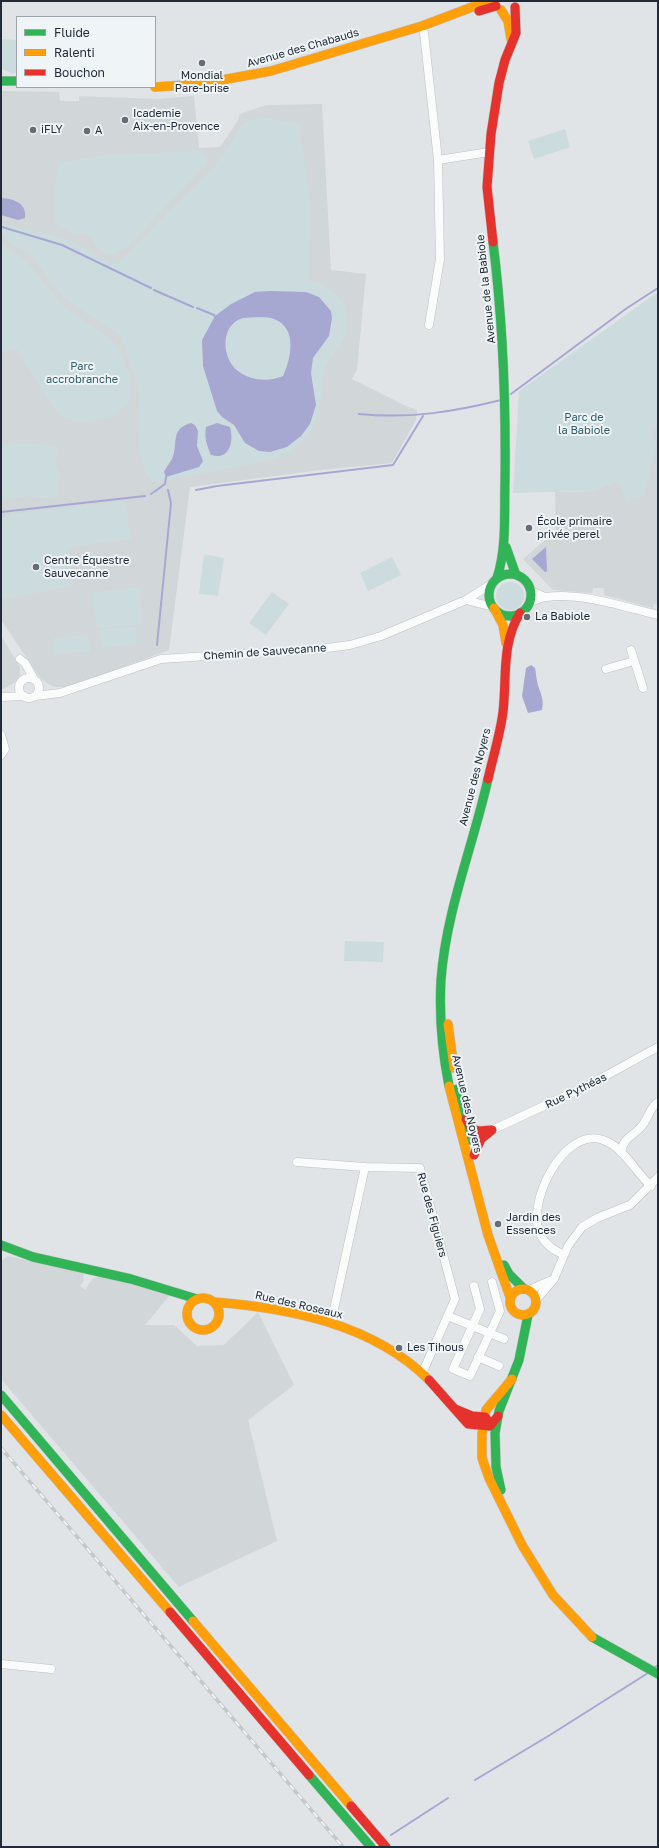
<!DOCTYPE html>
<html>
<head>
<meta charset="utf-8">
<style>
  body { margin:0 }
  #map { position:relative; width:659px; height:1848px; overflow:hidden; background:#e1e4e6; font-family:"Golos Text",sans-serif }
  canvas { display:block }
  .frame { position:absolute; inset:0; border:2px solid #222b37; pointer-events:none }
  .legend { position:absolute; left:16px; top:16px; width:140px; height:72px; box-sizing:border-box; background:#eff4f6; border:1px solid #9da4aa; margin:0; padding:5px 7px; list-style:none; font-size:12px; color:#222b37 }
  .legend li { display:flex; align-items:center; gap:8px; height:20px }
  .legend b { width:20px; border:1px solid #9da4aa }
</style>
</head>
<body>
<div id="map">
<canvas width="659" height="1848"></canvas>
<div class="frame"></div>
<ul class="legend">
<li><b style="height:5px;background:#30b455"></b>Fluide</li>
<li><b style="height:5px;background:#ff9f0a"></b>Ralenti</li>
<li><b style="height:5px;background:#e5322d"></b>Bouchon</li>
</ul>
</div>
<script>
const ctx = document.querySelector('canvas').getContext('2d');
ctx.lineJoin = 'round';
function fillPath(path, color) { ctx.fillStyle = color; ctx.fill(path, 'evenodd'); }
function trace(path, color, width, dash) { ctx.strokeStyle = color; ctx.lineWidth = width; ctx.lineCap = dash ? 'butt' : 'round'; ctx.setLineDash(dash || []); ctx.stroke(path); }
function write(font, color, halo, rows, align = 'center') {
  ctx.font = font + ' "Golos Text",sans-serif'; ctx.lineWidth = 4; ctx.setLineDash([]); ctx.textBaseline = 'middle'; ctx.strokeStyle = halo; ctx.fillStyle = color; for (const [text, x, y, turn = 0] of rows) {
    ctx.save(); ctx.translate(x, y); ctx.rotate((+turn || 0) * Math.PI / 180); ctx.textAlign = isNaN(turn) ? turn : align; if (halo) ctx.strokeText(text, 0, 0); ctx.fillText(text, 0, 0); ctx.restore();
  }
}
const built = new Path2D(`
  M 1,91 L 59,92 L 60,101 L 79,101 L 79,96 L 158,99 L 194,96 L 199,148 L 220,147 L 237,122 L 240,114 L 266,105 L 322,104 L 331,270 L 366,274 L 357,369 L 352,379 L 406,406 L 417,410 L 416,420 L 392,463 L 321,470 L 190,487 L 169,650 L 68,687 L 54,687 L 41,679 L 1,620 Z
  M 658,424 L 658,605 L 654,604 L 653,608 L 604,595 L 604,588 L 593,588 L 592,593 L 553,590 L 523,559 L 556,531 L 555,492 L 592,491 L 619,480 L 650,428 Z
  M 1,636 L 20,667 L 20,676 L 14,683 L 1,690 Z
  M 8,1256 L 78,1271 L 83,1273 L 84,1281 L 80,1286 L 85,1290 L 92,1279 L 102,1276 L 171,1294 L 145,1325 L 174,1325 L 197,1346 L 224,1345 L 258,1312 L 294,1385 L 248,1420 L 277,1541 L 179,1587 L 1,1379 L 1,1261 Z`);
const green = new Path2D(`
  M 1,39 L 17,40 L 17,73 L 11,73 L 1,68 Z
  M 260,117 L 299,124 L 310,201 L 309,281 C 335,285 355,309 345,336 C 342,346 331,354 326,364 C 323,369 324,378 323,385 C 317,424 312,443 274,459 L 153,483 L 145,471 L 139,446 L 140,422 L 138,386 L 121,336 L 63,297 L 31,255 L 5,239 L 1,232 L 1,223 L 59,237 L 82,247 L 111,265 L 120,262 L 214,167 L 244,123 Z
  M 565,129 L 570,147 L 534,159 L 528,141 Z
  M 201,151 L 208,159 L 205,165 L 126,248 L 111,255 L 98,250 C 91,231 85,237 70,232 C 65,230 60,226 55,223 L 55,187 L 58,166 L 64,162 L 106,155 Z
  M 1,243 L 26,261 L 62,305 L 113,341 L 121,354 L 130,378 L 131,391 L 127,406 L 110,417 L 79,423 L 58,414 L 16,348 L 1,353 Z
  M 658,292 L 658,424 L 650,428 L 657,445 L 644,495 L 627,501 L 619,481 L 592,491 L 513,493 L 519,391 Z
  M 1,443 C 10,444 52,444 56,446 L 58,452 L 55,463 L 60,475 L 57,490 L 58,495 L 50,498 L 27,496 L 1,501 Z
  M 125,501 L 131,539 L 68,547 L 73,586 L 1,599 L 1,517 L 27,512 Z
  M 204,554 L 224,558 L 218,596 L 199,594 Z
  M 392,557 L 401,575 L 368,591 L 360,573 Z
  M496 596a14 14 0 1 1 28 0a14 14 0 1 1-28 0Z
  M 139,587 L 143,624 L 97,628 L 93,593 Z
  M 272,592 L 289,604 L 266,635 L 249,623 Z
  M 136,627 L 137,644 L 101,648 L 99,630 Z
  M 88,635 L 90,651 L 54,654 L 53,638 Z
  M 345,941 L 384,942 L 383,962 L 344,961 Z`);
const water = new Path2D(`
  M 1,198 C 13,199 27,202 25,218 L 18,220 L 1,215 Z
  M 270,291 L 306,292 L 319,297 L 331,311 L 332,318 L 329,336 L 313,358 L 311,373 L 316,405 L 310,424 L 301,436 L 287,447 L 270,452 L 259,451 L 245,443 L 234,425 L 222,417 L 217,411 L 203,366 L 202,340 L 215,316 L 231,304 L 255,292 ZM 243,318 C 253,318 265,316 274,319 C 298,328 291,359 283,376 C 270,382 250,381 238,371 C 222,359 219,325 243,318 Z
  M 191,423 L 195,425 L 198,431 L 197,446 L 203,461 L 199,467 L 166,477 L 164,472 C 166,467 170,463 172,459 C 179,444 169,429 191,423 Z
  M 217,423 L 230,427 C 234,441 230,461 211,455 C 207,446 204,437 206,427 Z
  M 546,547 L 547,571 L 545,572 L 532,559 Z
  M 531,665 L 535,668 C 536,672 536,677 537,681 C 539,692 545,698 542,710 L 528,713 L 522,696 L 526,668 Z`);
const stream = new Path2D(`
  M 2,227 L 62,245 L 151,288
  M 154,290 L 193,307
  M 197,308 L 214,315 L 216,319
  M 511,394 L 627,308 L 658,288
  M 359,414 C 409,419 453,412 501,400
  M 196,490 L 217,486 L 393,465 L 423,416
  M 151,494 L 165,484 L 166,477
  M 1,512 L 145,496
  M 157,645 L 171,503 L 168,490
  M 654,1668 L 658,1665
  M 475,1780 L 550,1735 L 648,1673
  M 391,1835 L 448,1798`);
const street = new Path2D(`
  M 424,33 L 438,160 L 440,259 L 429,325
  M 438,160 L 489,152
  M 530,591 L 545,597
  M 466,600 L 493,607
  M 529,603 C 534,601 541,597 546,597 C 581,592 624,607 658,615
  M 631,650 L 643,688
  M 20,659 L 25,663 L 34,679
  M 606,669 L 634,661
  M19 688a10 10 0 1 1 20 0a10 10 0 1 1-20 0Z
  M 35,696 L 60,693 L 161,659 L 319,649 L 350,645 L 381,636 L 466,600 L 493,583
  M 1,697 L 24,696
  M 1,735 L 5,749 L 1,755
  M 492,1130 L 589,1085 L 658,1047
  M 621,1152 C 624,1135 636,1136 644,1123 C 650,1115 649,1108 658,1102
  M 297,1162 L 365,1167
  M 564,1255 C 555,1251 546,1245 541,1236 C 524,1206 563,1126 603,1140 C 624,1147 635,1172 651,1186
  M 474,1286 L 480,1309 L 453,1369 L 470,1376 L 500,1311 L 492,1282
  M 529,1290 L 552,1280
  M 536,1300 L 554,1279 L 568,1246 L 582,1227 L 597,1218 L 630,1205 L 658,1177
  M 448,1316 L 504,1339
  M 331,1323 L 365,1167 L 420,1168 L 455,1299 L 425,1367 L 421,1372
  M 478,1357 L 499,1366
  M 1,1664 L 51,1669`);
const fast = new Path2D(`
  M 1,81 L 17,81
  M 493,242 C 503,322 506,401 505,481 C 504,514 507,547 497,578
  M 506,547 L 516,575
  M489 595a21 21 0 1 1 42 0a21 21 0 1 1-42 0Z
  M 449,1086 C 442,1051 439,1016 441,980 C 446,911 473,846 488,779
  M 457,1089 L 470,1140
  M 1,1245 L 33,1257 L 131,1279 L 197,1299
  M 504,1265 L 509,1274 L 524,1289
  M 1,1395 L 193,1621
  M 501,1490 L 496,1467 L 495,1433 L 499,1411 L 519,1360 L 528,1315
  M 592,1637 L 658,1674
  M 309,1775 L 371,1847`);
const slow = new Path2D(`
  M 501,10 L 508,21 L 511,39
  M 155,87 L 200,84 L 271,71 L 422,26 L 488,1
  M 494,608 L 503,625 L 506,643
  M 448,1024 L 454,1068
  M 449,1086 L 488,1235 L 510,1297
  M510 1302a13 13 0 1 1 26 0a13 13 0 1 1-26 0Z
  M187 1314a16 16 0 1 1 32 0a16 16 0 1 1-32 0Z
  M 214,1302 C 289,1308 373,1324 429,1380
  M 512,1379 L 486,1410 L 482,1434 L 482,1458 L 489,1478 L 522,1545 L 553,1595 L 592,1637
  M 1,1415 L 170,1612
  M 193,1621 L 351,1806`);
const jam = new Path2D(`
  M 479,11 L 496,6
  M 493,242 L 487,187 L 491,134 L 499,83 L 505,60 L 516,33 L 515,7
  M 488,779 C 493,757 500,735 503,712 C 507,678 501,644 520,613
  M 466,1119 L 472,1129 L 480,1131 L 492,1130
  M 474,1155 L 481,1139 L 492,1130
  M 429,1380 L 468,1424 L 490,1426 L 498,1416
  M 455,1409 L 472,1416 L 485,1417 L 488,1421
  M 170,1612 L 309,1775
  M 351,1806 L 386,1847`);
const rail = new Path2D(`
  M 1,1448 L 343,1847`);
const markers = [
  [202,63,4,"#656c74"],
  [125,120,4,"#656c74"],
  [33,130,4,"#656c74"],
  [87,131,4,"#656c74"],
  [529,528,4,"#656c74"],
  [36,567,4,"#656c74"],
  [527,617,4,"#656c74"],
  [498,1224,4,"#656c74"],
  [399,1348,4,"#656c74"]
];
const streetNames = [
  ["Avenue des Chabauds",303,48,-16],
  ["Avenue de la Babiole",486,289,-96],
  ["Chemin de Sauvecanne",265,652,-4],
  ["Avenue des Noyers",475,777,-76],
  ["Rue Pythéas",576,1091,-26],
  ["Avenue des Noyers",467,1104,77],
  ["Rue des Figuiers",432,1215,75],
  ["Rue des Roseaux",299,1305,13]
];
const poiNames = [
  ["Mondial",202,76,"center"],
  ["Pare-brise",202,89,"center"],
  ["Icademie",133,114],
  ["Aix-en-Provence",133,127],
  ["iFLY",41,130],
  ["A",95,131],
  ["École primaire",537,522],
  ["privée perel",537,535],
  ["Centre Équestre",44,561],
  ["Sauvecanne",44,574],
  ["La Babiole",535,617],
  ["Jardin des",506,1218],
  ["Essences",506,1231],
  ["Les Tihous",407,1348]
];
const parkNames = [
  ["Parc",82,367],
  ["accrobranche",82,380],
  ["Parc de",584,418],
  ["la Babiole",584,431]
];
fillPath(built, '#d1d6d9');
fillPath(green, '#ccdcde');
fillPath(water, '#a6a8d2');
trace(stream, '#a6a8d2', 2);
trace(street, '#bdc0c2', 9);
trace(fast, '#bdc1c3', 10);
trace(slow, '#bdc1c3', 10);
trace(jam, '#bdc1c3', 10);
trace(street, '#fafbfb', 8);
trace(fast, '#30b455', 9);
trace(slow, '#ff9f0a', 9);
trace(jam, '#e5322d', 9);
trace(rail, '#c6c7c9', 3.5);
trace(rail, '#eff4f6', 2, [6]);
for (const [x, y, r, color] of markers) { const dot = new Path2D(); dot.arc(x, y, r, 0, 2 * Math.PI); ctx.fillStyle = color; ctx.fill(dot); trace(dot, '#eff4f6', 1.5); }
write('11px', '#222b37', '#eff4f6', streetNames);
write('11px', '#222b37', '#eff4f6', poiNames, 'left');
write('11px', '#315e69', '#eff4f6', parkNames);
</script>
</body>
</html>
